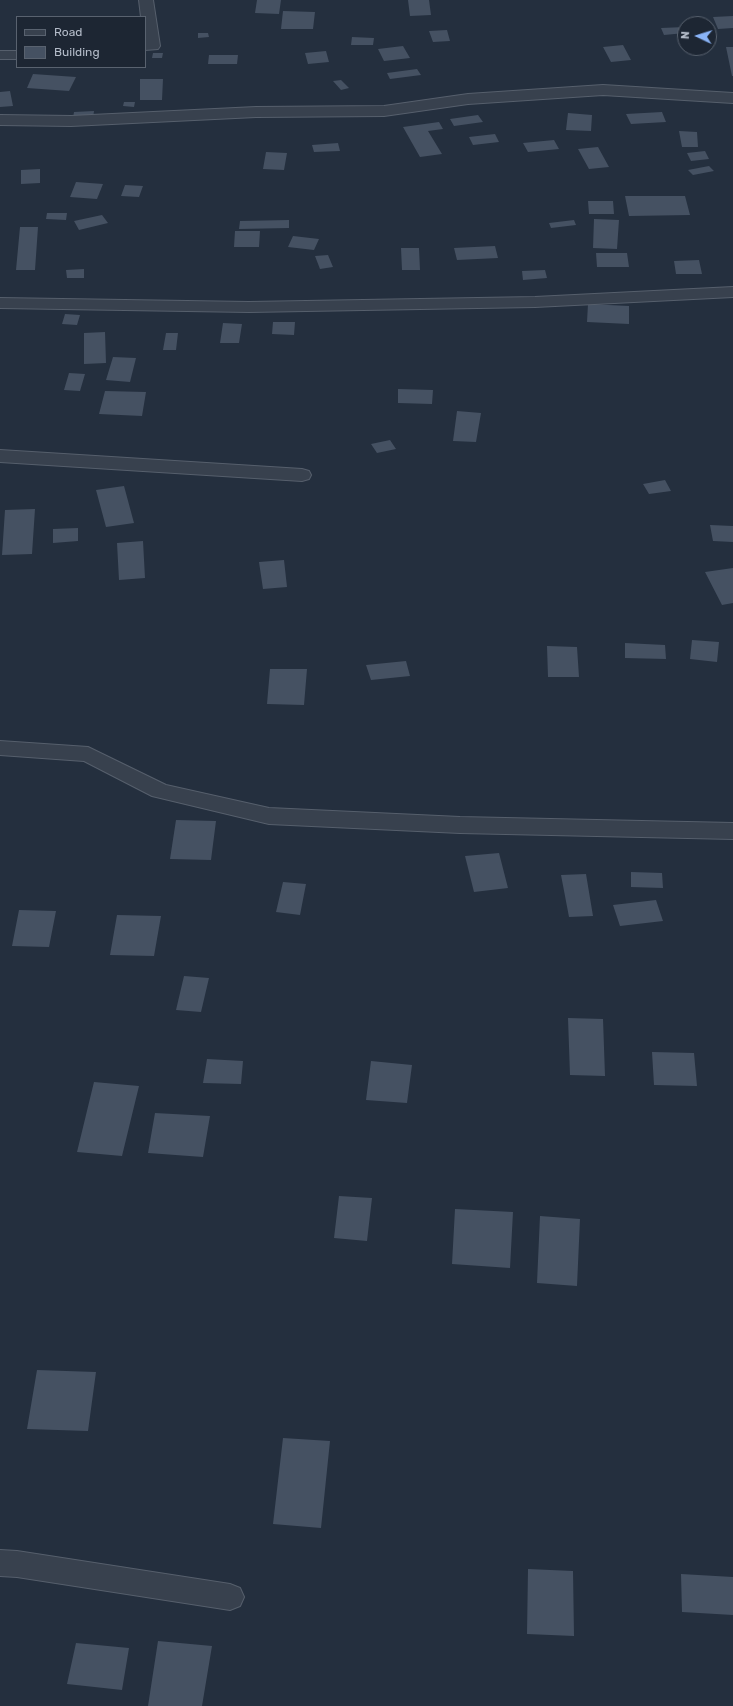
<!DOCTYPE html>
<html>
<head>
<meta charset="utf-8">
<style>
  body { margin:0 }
  #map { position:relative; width:733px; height:1706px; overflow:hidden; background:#242f3e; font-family:Rubik,sans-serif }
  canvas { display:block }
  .legend { position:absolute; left:16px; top:16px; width:130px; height:52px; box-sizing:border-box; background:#1d2633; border:1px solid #59626f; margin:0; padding:5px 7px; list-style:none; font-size:12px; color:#b4bcc9 }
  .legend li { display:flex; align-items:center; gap:8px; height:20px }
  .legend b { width:20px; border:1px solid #59626f }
  .north { position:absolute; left:677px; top:16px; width:40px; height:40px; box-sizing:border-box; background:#1d2633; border:1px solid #59626f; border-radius:50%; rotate:274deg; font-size:11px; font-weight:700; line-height:16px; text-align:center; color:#b4bcc9 }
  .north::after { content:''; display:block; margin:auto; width:14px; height:18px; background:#8ab4f8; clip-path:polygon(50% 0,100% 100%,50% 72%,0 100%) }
</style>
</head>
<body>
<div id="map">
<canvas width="733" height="1706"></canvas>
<ul class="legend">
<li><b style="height:5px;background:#38414e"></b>Road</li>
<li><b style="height:11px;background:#455162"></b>Building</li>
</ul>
<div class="north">N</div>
</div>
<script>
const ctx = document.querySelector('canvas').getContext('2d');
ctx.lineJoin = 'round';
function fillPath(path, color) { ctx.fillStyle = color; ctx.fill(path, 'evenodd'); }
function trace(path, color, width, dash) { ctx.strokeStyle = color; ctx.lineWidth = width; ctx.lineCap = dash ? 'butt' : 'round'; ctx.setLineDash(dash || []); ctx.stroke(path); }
const building = new Path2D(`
  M 257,0 L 281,0 L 279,14 L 255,13 Z
  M 408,0 L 429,0 L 431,15 L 410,16 Z
  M 283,11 L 315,12 L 313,29 L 281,29 Z
  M 733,16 L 733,28 L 718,29 L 713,17 Z
  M 685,27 L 685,33 L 664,35 L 661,28 Z
  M 447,30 L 450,41 L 433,42 L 429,31 Z
  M 198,33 L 208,33 L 209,37 L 198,38 Z
  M 352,37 L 374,38 L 373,45 L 351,45 Z
  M 623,45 L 631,60 L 611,62 L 603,47 Z
  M 403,46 L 410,58 L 384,61 L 378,49 Z
  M 726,47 L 733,47 L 733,76 L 732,76 Z
  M 326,51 L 329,62 L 308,64 L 305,53 Z
  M 153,53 L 163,53 L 162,58 L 152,58 Z
  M 209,55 L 238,55 L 237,64 L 208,64 Z
  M 417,69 L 421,75 L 390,79 L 387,73 Z
  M 33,74 L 76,77 L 69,91 L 27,88 Z
  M 140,79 L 163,79 L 162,100 L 140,100 Z
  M 341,80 L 349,88 L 341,90 L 333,81 Z
  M 10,91 L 13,106 L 0,107 L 0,92 Z
  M 124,102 L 135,102 L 134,107 L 123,106 Z
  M 94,111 L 93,118 L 73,118 L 74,112 Z
  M 662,112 L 666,122 L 631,124 L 626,114 Z
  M 568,113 L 592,115 L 591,131 L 566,130 Z
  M 478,115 L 483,122 L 454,126 L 450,119 Z
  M 439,122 L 443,129 L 428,131 L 442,154 L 420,157 L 403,127 Z
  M 679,131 L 697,132 L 698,147 L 682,147 Z
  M 495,134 L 499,142 L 473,145 L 469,137 Z
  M 554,140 L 559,149 L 528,152 L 523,143 Z
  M 338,143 L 340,151 L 314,152 L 312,145 Z
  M 598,147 L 609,167 L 589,169 L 578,149 Z
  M 705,151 L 709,159 L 691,161 L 687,153 Z
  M 266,152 L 287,153 L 284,170 L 263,169 Z
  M 709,166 L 714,171 L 693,175 L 688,170 Z
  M 40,169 L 40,183 L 21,184 L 21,170 Z
  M 76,182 L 103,184 L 97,199 L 70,197 Z
  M 125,185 L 143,186 L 139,197 L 121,196 Z
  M 625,196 L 685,196 L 690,215 L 629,216 Z
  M 588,201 L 613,201 L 614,214 L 589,214 Z
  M 47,213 L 67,213 L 66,220 L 46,219 Z
  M 102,215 L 108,223 L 79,230 L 74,221 Z
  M 594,219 L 619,220 L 617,249 L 593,248 Z
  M 289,220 L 289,228 L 239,229 L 240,221 Z
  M 574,220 L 576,225 L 551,228 L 549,223 Z
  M 20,227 L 38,227 L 35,270 L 16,270 Z
  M 235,231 L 260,231 L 259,247 L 234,247 Z
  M 293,236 L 319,239 L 314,250 L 288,247 Z
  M 495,246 L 498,258 L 457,260 L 454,248 Z
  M 401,248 L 419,248 L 420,270 L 402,270 Z
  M 596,253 L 627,253 L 629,267 L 597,267 Z
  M 328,255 L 333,267 L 320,269 L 315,256 Z
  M 699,260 L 702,274 L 676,274 L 674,261 Z
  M 84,269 L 84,278 L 67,278 L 66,270 Z
  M 545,270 L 547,278 L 523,280 L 522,271 Z
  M 588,304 L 629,306 L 629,324 L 587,322 Z
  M 65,314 L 80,315 L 77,325 L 62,324 Z
  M 273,322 L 295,322 L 294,335 L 272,334 Z
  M 223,323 L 242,324 L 239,343 L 220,343 Z
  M 105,332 L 106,363 L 84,364 L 84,333 Z
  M 166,333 L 178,333 L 176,350 L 163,350 Z
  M 113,357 L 136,358 L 130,382 L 106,380 Z
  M 69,373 L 85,374 L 80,391 L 64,390 Z
  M 398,389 L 433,390 L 432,404 L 398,403 Z
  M 105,391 L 146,392 L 142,416 L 99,414 Z
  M 457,411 L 481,413 L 476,442 L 453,441 Z
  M 390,440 L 396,449 L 377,453 L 371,444 Z
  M 665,480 L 671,491 L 649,494 L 643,484 Z
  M 124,486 L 134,523 L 106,527 L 96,490 Z
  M 35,509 L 32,554 L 2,555 L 5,510 Z
  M 710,525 L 733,526 L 733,542 L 713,541 Z
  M 78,528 L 78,541 L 53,543 L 53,529 Z
  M 143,541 L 145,578 L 119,580 L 117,543 Z
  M 284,560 L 287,587 L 263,589 L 259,562 Z
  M 733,568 L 733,603 L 722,605 L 705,572 Z
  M 692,640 L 719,642 L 717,662 L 690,659 Z
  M 625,643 L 665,645 L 666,659 L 625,658 Z
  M 547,646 L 577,647 L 579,677 L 548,677 Z
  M 406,661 L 410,676 L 371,680 L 366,665 Z
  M 270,669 L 307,669 L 304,705 L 267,704 Z
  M 176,820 L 216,821 L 211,860 L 170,859 Z
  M 499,853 L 508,888 L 474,892 L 465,856 Z
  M 631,872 L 662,873 L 663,888 L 631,887 Z
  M 586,874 L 593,916 L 569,917 L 561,875 Z
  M 283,882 L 306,884 L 300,915 L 276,912 Z
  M 656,900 L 663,921 L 620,926 L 613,905 Z
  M 19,910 L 56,911 L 49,947 L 12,946 Z
  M 117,915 L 161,916 L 154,956 L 110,955 Z
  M 184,976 L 209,978 L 201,1012 L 176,1010 Z
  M 568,1018 L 603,1019 L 605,1076 L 570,1075 Z
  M 652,1052 L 694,1053 L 697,1086 L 654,1085 Z
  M 207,1059 L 243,1061 L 241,1084 L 203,1083 Z
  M 371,1061 L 412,1065 L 407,1103 L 366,1100 Z
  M 94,1082 L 139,1086 L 122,1156 L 77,1152 Z
  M 155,1113 L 210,1116 L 203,1157 L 148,1153 Z
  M 339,1196 L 372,1198 L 367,1241 L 334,1238 Z
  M 455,1209 L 513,1212 L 510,1268 L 452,1264 Z
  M 540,1216 L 580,1219 L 577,1286 L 537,1283 Z
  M 37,1370 L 96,1372 L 88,1431 L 27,1429 Z
  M 283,1438 L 330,1441 L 321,1528 L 273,1524 Z
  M 528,1569 L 573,1571 L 574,1636 L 527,1634 Z
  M 681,1574 L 733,1577 L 733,1615 L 682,1612 Z
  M 158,1641 L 212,1646 L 202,1706 L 148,1706 Z
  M 76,1643 L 129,1648 L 122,1690 L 67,1684 Z`);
const minor = new Path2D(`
  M 139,0 L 153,0 L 160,46 L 158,49 L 145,50 L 145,17 L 141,17 Z
  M 0,51 L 17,51 L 17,59 L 0,59 Z
  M 603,85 L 733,93 L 733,103 L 603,95 L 468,104 L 384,116 L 256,117 L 71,126 L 0,125 L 0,115 L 71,116 L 256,107 L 384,106 L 468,94 Z
  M 733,287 L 733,297 L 535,307 L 249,312 L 0,308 L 0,298 L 249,302 L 535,297 Z
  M 0,450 L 302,469 L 309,471 L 311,475 L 309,479 L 302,481 L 0,462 Z
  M 0,741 L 88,747 L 166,785 L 269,808 L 460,817 L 733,823 L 733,839 L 460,833 L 269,824 L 152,796 L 84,761 L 0,755 Z
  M 0,1550 L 17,1551 L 230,1584 L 240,1588 L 244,1597 L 240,1606 L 230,1610 L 17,1577 L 0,1576 Z`);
fillPath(building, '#455162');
trace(minor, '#565f6c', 2);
fillPath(minor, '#38414e');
</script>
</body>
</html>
